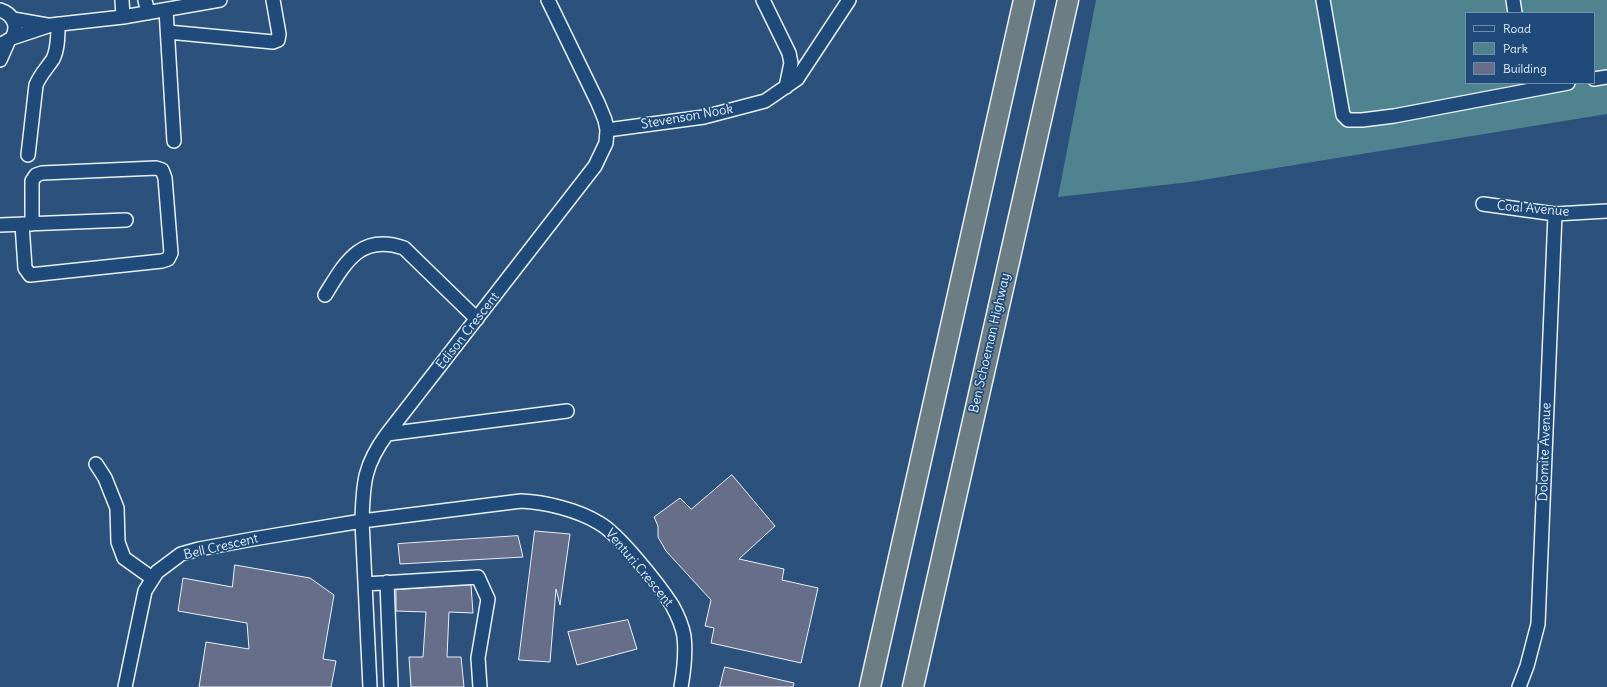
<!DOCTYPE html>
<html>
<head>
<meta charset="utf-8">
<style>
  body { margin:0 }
  #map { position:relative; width:1607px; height:687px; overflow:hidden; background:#2d517d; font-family:Delius,sans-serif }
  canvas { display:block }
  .legend { position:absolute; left:1465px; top:12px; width:130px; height:72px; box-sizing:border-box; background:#1f4a7a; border:1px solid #6f8dac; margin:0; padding:5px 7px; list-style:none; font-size:12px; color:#e8f1f8 }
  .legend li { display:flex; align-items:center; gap:8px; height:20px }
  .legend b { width:20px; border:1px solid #6f8dac }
</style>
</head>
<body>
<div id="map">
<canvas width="1607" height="687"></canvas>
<ul class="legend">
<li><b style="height:5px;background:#1f4a7a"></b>Road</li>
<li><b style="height:11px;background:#4f838f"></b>Park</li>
<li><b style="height:11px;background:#666e89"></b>Building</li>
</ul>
</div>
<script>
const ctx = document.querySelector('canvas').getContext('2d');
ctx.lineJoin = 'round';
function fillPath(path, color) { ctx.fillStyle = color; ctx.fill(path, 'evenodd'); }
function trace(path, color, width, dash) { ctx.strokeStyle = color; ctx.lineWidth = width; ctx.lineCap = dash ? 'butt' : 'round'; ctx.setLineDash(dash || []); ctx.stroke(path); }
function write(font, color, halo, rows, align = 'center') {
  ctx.font = font + ' Delius,sans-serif'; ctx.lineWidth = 3.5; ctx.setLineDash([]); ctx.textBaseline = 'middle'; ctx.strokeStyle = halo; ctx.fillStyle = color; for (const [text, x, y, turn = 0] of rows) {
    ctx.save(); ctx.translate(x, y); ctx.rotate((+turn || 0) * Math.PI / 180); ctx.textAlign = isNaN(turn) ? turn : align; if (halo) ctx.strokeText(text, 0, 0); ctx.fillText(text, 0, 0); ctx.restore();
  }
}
const green = new Path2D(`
  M 1096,0 L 1607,0 L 1607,114 L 1190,182 L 1058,197 ZM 1466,13 L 1594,13 L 1594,83 L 1466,83 Z`);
const building = new Path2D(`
  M 732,475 L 775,526 L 739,559 L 784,569 L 782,580 L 818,588 L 801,663 L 711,643 L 714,628 L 705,626 L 711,600 L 666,551 L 658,537 L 658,526 L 654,517 L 680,498 L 691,509 Z
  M 535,531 L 570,534 L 560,605 L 556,589 L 550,662 L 519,660 Z
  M 518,536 L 523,557 L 400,564 L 398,544 Z
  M 235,565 L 310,578 L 334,595 L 323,659 L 336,661 L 331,687 L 199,687 L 206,642 L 249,649 L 247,623 L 178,611 L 183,578 L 232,587 Z
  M 471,585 L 473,613 L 449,612 L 447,657 L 461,657 L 464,687 L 411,687 L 409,657 L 423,657 L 426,612 L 396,611 L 396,590 Z
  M 628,620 L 637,649 L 577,665 L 568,632 Z
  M 725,667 L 794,683 L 793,687 L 720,687 Z`);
const minor = new Path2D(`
  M 122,0 L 123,17
  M 145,0 L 148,13
  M 763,0 L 789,53 L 791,63 L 786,87
  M 1323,0 L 1343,115 L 1348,120 L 1362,120 L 1394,116 L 1568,83
  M 1513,0 L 1515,13
  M 0,10 C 13,14 19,26 12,38 L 0,45
  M 166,10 L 174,141
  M 13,19 L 47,25
  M 168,32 L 273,42 L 278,40 L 279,34 L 273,0
  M 12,38 L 51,25 L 123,17 L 220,0
  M 0,60 L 8,42
  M 1594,79 L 1607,77
  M 607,130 L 704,117 L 765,101 L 797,79 L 849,0
  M 28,155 L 36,85 C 40,75 47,68 53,59 C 58,49 58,35 58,24
  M 1483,204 L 1555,214 L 1607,211
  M 22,224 L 25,268 L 30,275 L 162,261 L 168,259 L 171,253 L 165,178 L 162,170 L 156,168 L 42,173 L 36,175 L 32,181 L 32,224
  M 0,225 L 126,220
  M 325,295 C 345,263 360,233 404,248 L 477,319
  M 387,434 L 567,411
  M 96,464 L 105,478 L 117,508 L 118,542 L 124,558 L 152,578
  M 387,582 L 391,687
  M 365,584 L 478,577 L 488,599 L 478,658 L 480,687
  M 125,687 L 145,591 L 157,572 L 181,554 L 199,549 L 253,539 L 362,521 L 521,501 C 545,502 578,510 599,523 C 619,534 659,585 672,605 C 677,614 682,625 684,636 C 686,653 684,670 681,687
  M 370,687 L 362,521 C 363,483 364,465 387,434 L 595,166 L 606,143 L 607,130 L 605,120 L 598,103 L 548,0
  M 1519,687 L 1527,666 L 1538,624 L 1555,214`);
const highway = new Path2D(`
  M 870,687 L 1024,0
  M 913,687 L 1068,0`);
const streetNames = [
  ["Stevenson Nook",687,117,-10],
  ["Coal Avenue",1533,209,5],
  ["Edison Crescent",468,331,-52],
  ["Ben Schoeman Highway",990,343,-77],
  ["Dolomite Avenue",1545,452,-88],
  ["Bell Crescent",221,547,-13],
  ["Venturi Crescent",639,568,50]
];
fillPath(green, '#4f838f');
fillPath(building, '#666e89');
trace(building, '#e8f1f8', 1);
trace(minor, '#e8f1f8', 16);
trace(highway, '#e8f1f8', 23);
trace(minor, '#1f4a7a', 13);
trace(highway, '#6c7e84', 20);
write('13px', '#e8f1f8', '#1f4a7a', streetNames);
</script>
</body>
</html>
